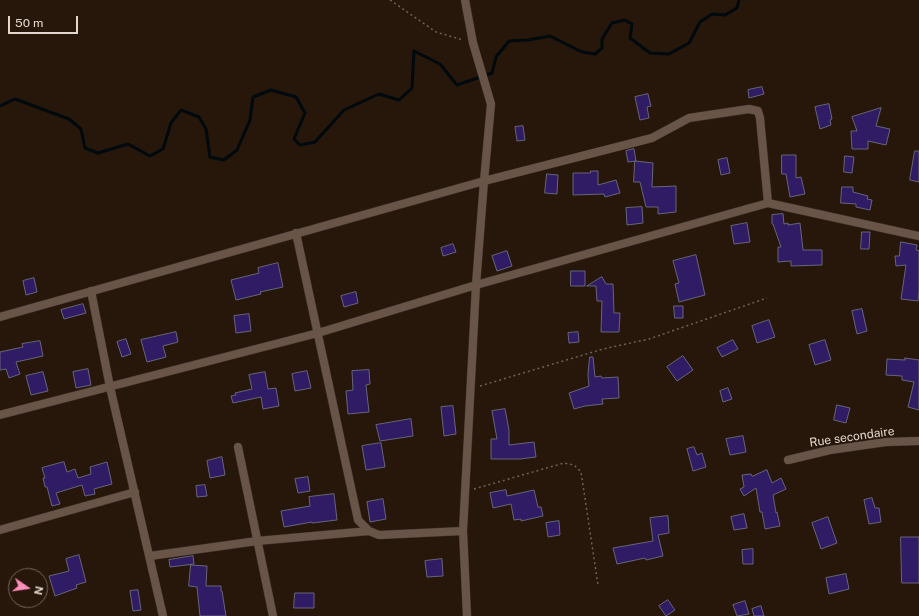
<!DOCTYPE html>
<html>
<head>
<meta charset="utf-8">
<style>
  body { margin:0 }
  #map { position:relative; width:919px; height:616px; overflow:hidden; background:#26170a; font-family:"Public Sans",sans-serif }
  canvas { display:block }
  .north { position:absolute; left:8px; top:568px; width:40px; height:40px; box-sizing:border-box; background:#26170a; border:1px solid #716358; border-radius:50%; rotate:103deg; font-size:11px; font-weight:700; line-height:16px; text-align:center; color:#e2d6ce }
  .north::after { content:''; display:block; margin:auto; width:14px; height:18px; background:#fe8ebc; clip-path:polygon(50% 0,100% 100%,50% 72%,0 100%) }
  .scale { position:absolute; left:8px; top:16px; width:70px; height:18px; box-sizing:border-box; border:2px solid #e2d6ce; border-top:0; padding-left:5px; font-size:12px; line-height:14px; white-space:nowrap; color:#e2d6ce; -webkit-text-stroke:3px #26170a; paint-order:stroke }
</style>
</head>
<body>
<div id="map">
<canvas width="919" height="616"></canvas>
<div class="north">N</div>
<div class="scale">50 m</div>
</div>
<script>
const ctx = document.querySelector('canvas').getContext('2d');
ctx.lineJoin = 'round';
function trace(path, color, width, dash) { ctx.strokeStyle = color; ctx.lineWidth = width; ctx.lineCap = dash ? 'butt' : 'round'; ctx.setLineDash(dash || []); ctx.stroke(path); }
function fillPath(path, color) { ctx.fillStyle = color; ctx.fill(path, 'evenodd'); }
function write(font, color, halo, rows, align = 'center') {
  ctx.font = font + ' "Public Sans",sans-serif'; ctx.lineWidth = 3.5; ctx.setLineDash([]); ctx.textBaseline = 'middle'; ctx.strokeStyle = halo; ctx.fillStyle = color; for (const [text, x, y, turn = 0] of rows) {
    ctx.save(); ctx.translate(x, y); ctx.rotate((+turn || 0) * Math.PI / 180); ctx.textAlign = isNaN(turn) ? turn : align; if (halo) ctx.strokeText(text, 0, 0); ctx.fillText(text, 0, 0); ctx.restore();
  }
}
const stream = new Path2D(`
  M 0,106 L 15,99 L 69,119 L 81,129 L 85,148 L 98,153 L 128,144 L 150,156 L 163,149 L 171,123 L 181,110 L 199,117 L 206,129 L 210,157 L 224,160 L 237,150 L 250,120 L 253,97 L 271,90 L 296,97 L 305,113 L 294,139 L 300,145 L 315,142 L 344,110 L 379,94 L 399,100 L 412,88 L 414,51 L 440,64 L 457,85 L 492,73 L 496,57 L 509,41 L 528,40 L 550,36 L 582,52 L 595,54 L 602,48 L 602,39 L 612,23 L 625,20 L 632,24 L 630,38 L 650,53 L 669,54 L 689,43 L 700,22 L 712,14 L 725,15 L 737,8 L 739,0`);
const building = new Path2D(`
  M 762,87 L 764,94 L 749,98 L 748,90 Z
  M 648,94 L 651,106 L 647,107 L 649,118 L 640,120 L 635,97 Z
  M 829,104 L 832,119 L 830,120 L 831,125 L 820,129 L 815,107 Z
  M 881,108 L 876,126 L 890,129 L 886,145 L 868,141 L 868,149 L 852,149 L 851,131 L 857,131 L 852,117 Z
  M 523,126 L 525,140 L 517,141 L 515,127 Z
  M 634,149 L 636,161 L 628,162 L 626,151 Z
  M 915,151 L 919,151 L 919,182 L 910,180 Z
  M 782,155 L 796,155 L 796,178 L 801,177 L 805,194 L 790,197 L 786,174 L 782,174 Z
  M 845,156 L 854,157 L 852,173 L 844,172 Z
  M 727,158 L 730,173 L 721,175 L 718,160 Z
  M 635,161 L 653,163 L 652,187 L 676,186 L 676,212 L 658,214 L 658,207 L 646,207 L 640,182 L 634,182 Z
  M 591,171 L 598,171 L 598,185 L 616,180 L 620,193 L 605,197 L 604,194 L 573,195 L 573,173 L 590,173 Z
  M 547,174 L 558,175 L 557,194 L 545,193 Z
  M 842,187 L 853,187 L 853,192 L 868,196 L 867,199 L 872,200 L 870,210 L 856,207 L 856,204 L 841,203 Z
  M 642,207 L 643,223 L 627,225 L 626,208 Z
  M 783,214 L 784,224 L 788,223 L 788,225 L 800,223 L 803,250 L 822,250 L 822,265 L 791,266 L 791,261 L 778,262 L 778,247 L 781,247 L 773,224 L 772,224 L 772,215 Z
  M 747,223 L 750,242 L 734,244 L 731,226 Z
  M 862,232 L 870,232 L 869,249 L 861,249 Z
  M 901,242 L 917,245 L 916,250 L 919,251 L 919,291 L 918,301 L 901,299 L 906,265 L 896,266 L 895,256 L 899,256 Z
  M 453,244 L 456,252 L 443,256 L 441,248 Z
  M 507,251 L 512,266 L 497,271 L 492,256 Z
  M 696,255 L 705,295 L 679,302 L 675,284 L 679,283 L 673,261 Z
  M 278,263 L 283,287 L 260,292 L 261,294 L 236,300 L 231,280 L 259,273 L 258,268 Z
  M 571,271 L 585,271 L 585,286 L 571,286 Z
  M 602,277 L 606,284 L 613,284 L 614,313 L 620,313 L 619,332 L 601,332 L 602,301 L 597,301 L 596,286 L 587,286 Z
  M 34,278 L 37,292 L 26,295 L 23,281 Z
  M 356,292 L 358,303 L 344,307 L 341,296 Z
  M 83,304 L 86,313 L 64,319 L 61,310 Z
  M 674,306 L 683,306 L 683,318 L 675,318 Z
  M 862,309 L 867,331 L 857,334 L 852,311 Z
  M 249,314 L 251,331 L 236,333 L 234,316 Z
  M 769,320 L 775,337 L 757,343 L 752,326 Z
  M 176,332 L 178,342 L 163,346 L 166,357 L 147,362 L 141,340 Z
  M 578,332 L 579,342 L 569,343 L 568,333 Z
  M 126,339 L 131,354 L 122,357 L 117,342 Z
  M 733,340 L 738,349 L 722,357 L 717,348 Z
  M 825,340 L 831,360 L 815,365 L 809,345 Z
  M 40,341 L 43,356 L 16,362 L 20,374 L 9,378 L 6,369 L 0,370 L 0,352 L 23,347 L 22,344 Z
  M 683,356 L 693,370 L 677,381 L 667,367 Z
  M 590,357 L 593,357 L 595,377 L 601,376 L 602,378 L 618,377 L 619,398 L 602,399 L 603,404 L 585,406 L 574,409 L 569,393 L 589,386 L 588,375 Z
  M 905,358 L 919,360 L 919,410 L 908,407 L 914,382 L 902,380 L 902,376 L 886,375 L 887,359 L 905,360 Z
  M 88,369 L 91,385 L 76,388 L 73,372 Z
  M 369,370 L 370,384 L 366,385 L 369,412 L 348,414 L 346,391 L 353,390 L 352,371 Z
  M 307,371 L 311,388 L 295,391 L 292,374 Z
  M 43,372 L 48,391 L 31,395 L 26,376 Z
  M 265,372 L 268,389 L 276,388 L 279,406 L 263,409 L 261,397 L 233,403 L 231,396 L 236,395 L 235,393 L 252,389 L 249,375 Z
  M 728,388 L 732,399 L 723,402 L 720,391 Z
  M 837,405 L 850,408 L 846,423 L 834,420 Z
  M 453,406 L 456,434 L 444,436 L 441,407 Z
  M 505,409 L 509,430 L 509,445 L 534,442 L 536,457 L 520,459 L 491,459 L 491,439 L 497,439 L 492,411 Z
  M 411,419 L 413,436 L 380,441 L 376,425 Z
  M 743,436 L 746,452 L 730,455 L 726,439 Z
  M 381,443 L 385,467 L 366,470 L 362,446 Z
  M 694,447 L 697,455 L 702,453 L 706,467 L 693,471 L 687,449 Z
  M 222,457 L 225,475 L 210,478 L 207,461 Z
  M 64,462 L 67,472 L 75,469 L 78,478 L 91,474 L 90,467 L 107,462 L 112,484 L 94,489 L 95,494 L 85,496 L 82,485 L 56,493 L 60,504 L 52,506 L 47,487 L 45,487 L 43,478 L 45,478 L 42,468 Z
  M 767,470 L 772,483 L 781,478 L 786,489 L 773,495 L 776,513 L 777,512 L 780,526 L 765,529 L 762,512 L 760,512 L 756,488 L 744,496 L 740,489 L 744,487 L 742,475 L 751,474 L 752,476 Z
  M 308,477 L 310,491 L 298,493 L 295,479 Z
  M 205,485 L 207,496 L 197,497 L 196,486 Z
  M 506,490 L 507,496 L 534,490 L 538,507 L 541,507 L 543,516 L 521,521 L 521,519 L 514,520 L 511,504 L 493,508 L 490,493 Z
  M 334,494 L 337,520 L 312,523 L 312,522 L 284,527 L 281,511 L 310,506 L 309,497 Z
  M 872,498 L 875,508 L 879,508 L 881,522 L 869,524 L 864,500 Z
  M 383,499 L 386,519 L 370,522 L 367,502 Z
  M 744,514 L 747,528 L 734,530 L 731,517 Z
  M 668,516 L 669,533 L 658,535 L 663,556 L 646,560 L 645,558 L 617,564 L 613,548 L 653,541 L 650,518 Z
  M 828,517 L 837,543 L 821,549 L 812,523 Z
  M 559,521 L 560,535 L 548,537 L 546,523 Z
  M 901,537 L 919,537 L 919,583 L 902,583 Z
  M 753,549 L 753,564 L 743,564 L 742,550 Z
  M 79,555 L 86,582 L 76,585 L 77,588 L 55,596 L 49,576 L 69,571 L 66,559 Z
  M 193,556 L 194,564 L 170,567 L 169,560 Z
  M 442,559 L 443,576 L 427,577 L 425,561 Z
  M 191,565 L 207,566 L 206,586 L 221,586 L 221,591 L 222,591 L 226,616 L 200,616 L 197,587 L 189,586 Z
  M 846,574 L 849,589 L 829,594 L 826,578 Z
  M 138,590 L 141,610 L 133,611 L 130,591 Z
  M 295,593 L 314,593 L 314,608 L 294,608 Z
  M 668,600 L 675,610 L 666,616 L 659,606 Z
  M 745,601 L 749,614 L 737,616 L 733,605 Z
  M 761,606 L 764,616 L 754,616 L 752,609 Z`);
const path = new Path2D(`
  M 390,0 L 436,32 L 463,40
  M 480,386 L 603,349 L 649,339 L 767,298
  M 474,489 L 564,463 L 574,465 L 581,472 L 598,585`);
const minor = new Path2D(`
  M 465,0 L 473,43 L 491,104 L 484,181 L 476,285 L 463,531 L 467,616
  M 296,233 L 358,520 L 369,531 L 379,535 L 463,531
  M 91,291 L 110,387 L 163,616
  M 0,317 L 484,181 L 652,138 L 689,118 L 749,109 L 758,111 L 760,118 L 768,203
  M 0,415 L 318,333 L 476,285 L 768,203 L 919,236
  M 238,447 L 273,616
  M 788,460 L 830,450 L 886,442 L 919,441
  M 0,530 L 135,492
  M 150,556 L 257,541 L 369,531`);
const streetNames = [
  ["Rue secondaire",852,437,-8]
];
trace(stream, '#00090d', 3);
fillPath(building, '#301b65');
trace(building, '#67657a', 1);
trace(minor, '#3d312d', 9);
trace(path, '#6f6257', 1.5, [2, 3]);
trace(minor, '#685547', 8);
write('12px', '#e2d6ce', '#26170a', streetNames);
</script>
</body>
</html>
